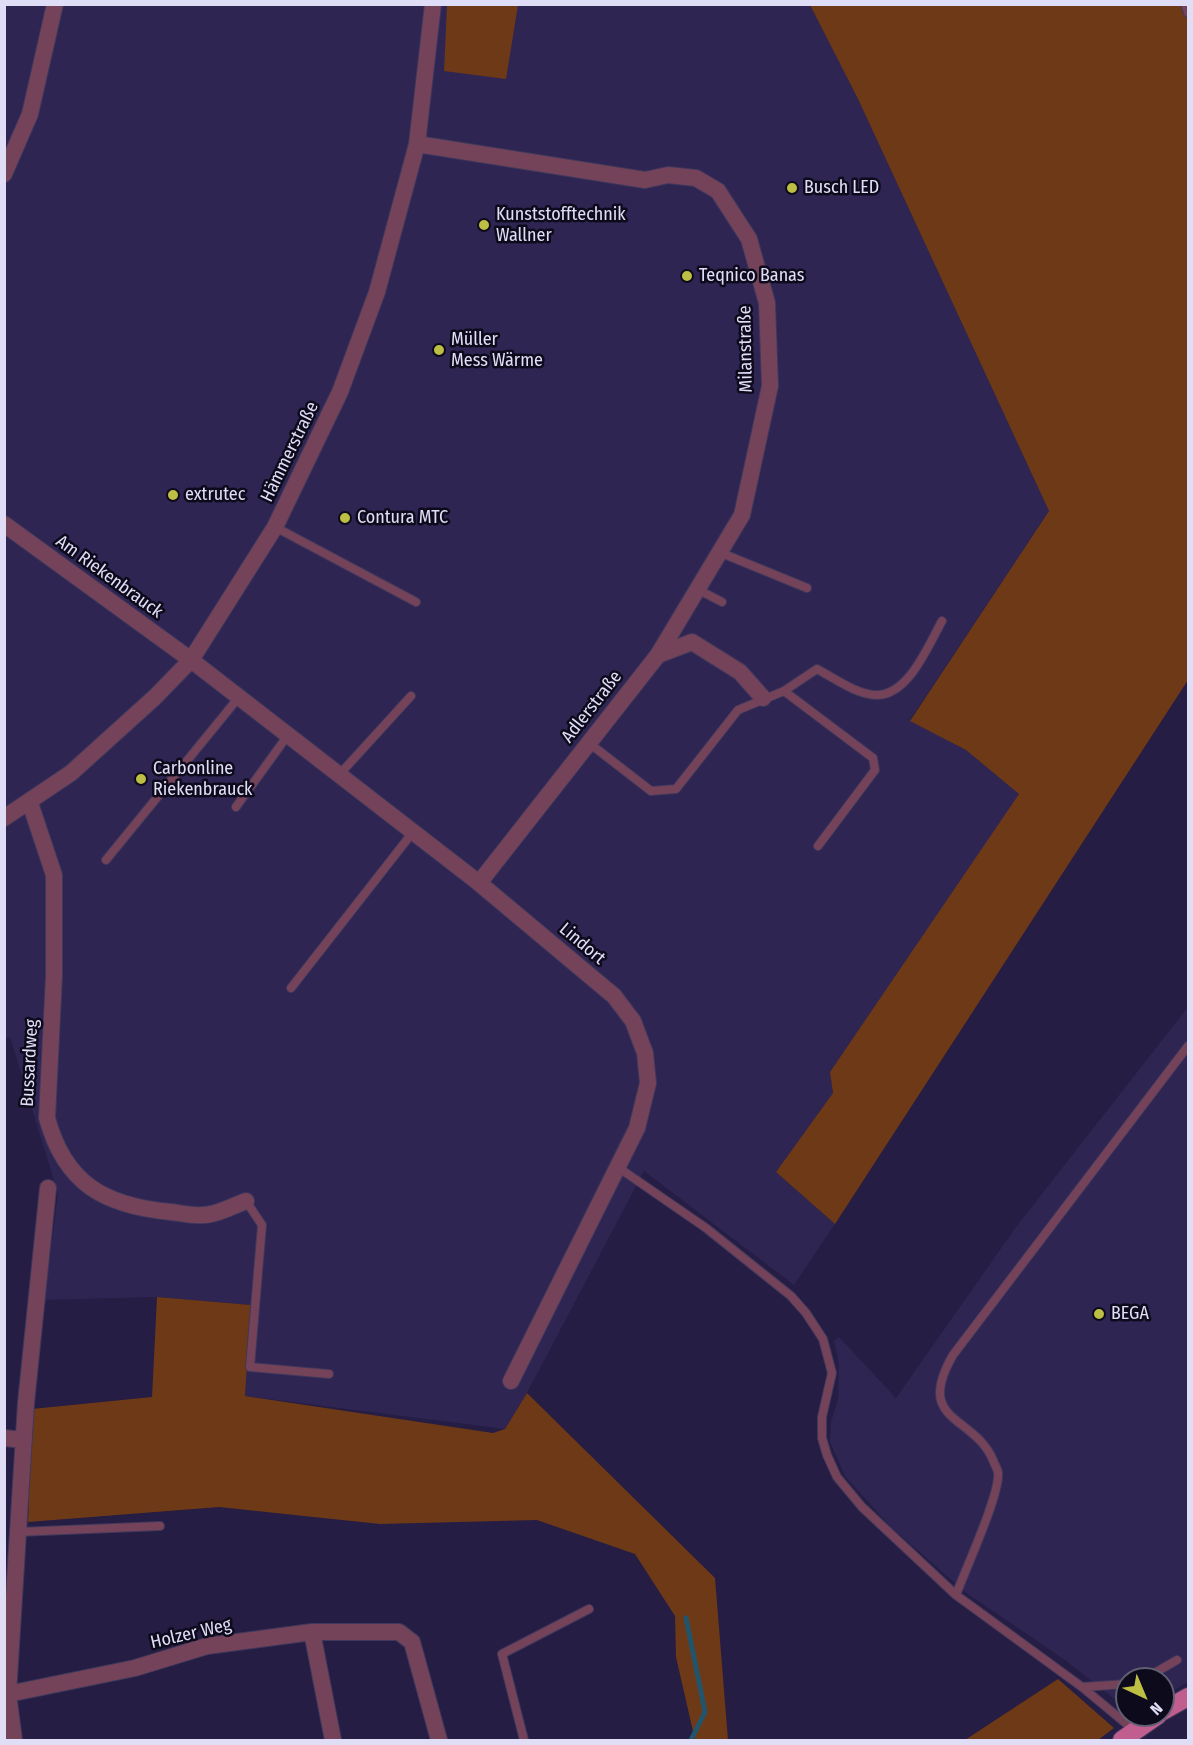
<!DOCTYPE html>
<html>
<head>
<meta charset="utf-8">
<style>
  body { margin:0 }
  #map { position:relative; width:1193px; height:1745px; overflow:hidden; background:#251d43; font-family:"Fira Sans Condensed",sans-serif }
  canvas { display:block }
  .frame { position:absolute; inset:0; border:6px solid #e0def7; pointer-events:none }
  .north { position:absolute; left:1115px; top:1667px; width:60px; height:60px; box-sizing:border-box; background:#0d0a1b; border:2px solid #615f73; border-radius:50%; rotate:136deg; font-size:16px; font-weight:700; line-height:24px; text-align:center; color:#e0def7 }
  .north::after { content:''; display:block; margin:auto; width:21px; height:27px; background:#bcbf43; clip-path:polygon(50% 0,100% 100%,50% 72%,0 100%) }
</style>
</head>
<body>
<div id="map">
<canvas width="1193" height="1745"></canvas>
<div class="frame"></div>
<div class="north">N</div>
</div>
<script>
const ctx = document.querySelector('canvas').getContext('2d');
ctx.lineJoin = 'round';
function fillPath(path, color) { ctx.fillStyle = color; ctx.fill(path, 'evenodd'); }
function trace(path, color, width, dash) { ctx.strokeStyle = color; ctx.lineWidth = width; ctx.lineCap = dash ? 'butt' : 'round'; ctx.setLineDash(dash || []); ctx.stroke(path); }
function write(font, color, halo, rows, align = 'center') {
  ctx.font = font + ' "Fira Sans Condensed",sans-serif'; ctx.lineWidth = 5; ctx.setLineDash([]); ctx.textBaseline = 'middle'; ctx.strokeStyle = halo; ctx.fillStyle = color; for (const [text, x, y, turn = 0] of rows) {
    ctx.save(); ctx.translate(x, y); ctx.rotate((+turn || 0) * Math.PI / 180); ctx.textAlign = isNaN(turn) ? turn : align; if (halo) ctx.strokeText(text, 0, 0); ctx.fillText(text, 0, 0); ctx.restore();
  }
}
const built = new Path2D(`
  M 5,5 L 810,5 L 858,99 L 1049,511 L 910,720 L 966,750 L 1020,794 L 830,1072 L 833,1093 L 776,1172 L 835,1224 L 794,1285 L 644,1171 L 527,1393 L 505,1429 L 245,1396 L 251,1305 L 157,1297 L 44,1300 L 58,1194 L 10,1037 L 5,1039 Z
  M 1188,1007 L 1188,1682 L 1163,1697 L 1163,1679 L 1127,1679 L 1127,1709 L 1065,1660 L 965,1592 L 889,1525 L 845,1476 L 830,1442 L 831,1422 L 838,1399 L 839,1364 L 834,1341 L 839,1337 L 896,1398 L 1016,1227 Z`);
const green = new Path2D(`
  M 447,5 L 518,5 L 506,79 L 444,71 Z
  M 810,5 L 1188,5 L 1188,680 L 835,1224 L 776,1172 L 833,1093 L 830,1072 L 1019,794 L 966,750 L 910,721 L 1049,511 L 858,99 Z
  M 157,1297 L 251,1305 L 245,1396 L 493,1433 L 505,1429 L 527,1393 L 715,1578 L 728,1740 L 695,1740 L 676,1657 L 675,1616 L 635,1554 L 537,1520 L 380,1524 L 219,1507 L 28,1522 L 32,1409 L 152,1397 Z
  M 1058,1679 L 1114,1728 L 1098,1740 L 965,1740 Z`);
const stream = new Path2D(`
  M 686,1618 L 705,1712 L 691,1740`);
const lane = new Path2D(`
  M 1185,4 L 1188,13
  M 275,527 L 416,602
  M 719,552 L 807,588
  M 697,589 L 722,602
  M 784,691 L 873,758 L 875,770 L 818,846
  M 589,743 L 651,791 L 676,789 L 738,710 L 784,691 L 817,669 C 834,678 857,695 877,695 C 909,695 929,644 942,621
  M 339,775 L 411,696
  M 236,807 L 288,735
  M 106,860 L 239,697
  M 291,988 L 413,832
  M 619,1168 L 706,1228 L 791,1296 L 806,1313 L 823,1339 L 832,1373 L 822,1417 L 822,1438 L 827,1455 L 837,1477 L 862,1507 L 956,1595 L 1082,1687 L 1135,1731
  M 246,1201 L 262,1225 L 250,1367 L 329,1374
  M 18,1532 L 160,1526
  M 956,1595 C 965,1570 1000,1495 998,1473 C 998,1469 994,1464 993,1460 C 973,1414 914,1423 953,1355 L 1188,1046
  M 1144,1679 L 1177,1660
  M 1082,1687 L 1127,1684
  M 524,1740 L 502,1654 L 589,1609`);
const street = new Path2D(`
  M 417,144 L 645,180 L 668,175 L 696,178 L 718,191 L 749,239 L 767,303 L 770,386 L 742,515 L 658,655
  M 4,174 L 30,114 L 55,4
  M 4,524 L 191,660 L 479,883 L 614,996 L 633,1021 L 645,1053 L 648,1083 L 637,1128 L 511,1381
  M 30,803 L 54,875 L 54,976 L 47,1118 C 65,1184 105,1206 171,1212 C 181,1213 192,1216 203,1215 C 216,1215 233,1206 246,1201
  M 4,818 L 71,773 L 155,697 L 191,660 L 275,527 L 340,392 L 377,292 L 417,144 L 433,4
  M 479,883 L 658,655 L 692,642 L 740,672 L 763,698
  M 4,1438 L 24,1440
  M 312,1632 L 333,1740
  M 8,1694 L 135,1668 L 207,1646 L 312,1632 L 399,1632 L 412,1642 L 439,1740
  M 14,1740 L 8,1694 L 26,1403 L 48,1188`);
const primary = new Path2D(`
  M 1163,1711 L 1188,1697
  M 1122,1740 L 1158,1715`);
const markers = [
  [792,188,6,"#bcbf43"],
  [484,225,6,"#bcbf43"],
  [687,276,6,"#bcbf43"],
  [439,350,6,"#bcbf43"],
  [173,495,6,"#bcbf43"],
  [345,518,6,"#bcbf43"],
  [141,779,6,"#bcbf43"],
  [1099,1314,6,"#bcbf43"]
];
const poiNames = [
  ["Busch LED",804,188],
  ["Kunststofftechnik",496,215],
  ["Wallner",496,236],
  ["Teqnico Banas",699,276],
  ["Müller",451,340],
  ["Mess Wärme",451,361],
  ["extrutec",185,495],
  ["Contura MTC",357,518],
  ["Carbonline",153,769],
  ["Riekenbrauck",153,790],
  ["BEGA",1111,1314]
];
const streetNames = [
  ["Milanstraße",746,349,-91],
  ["Hämmerstraße",290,452,-64],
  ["Am Riekenbrauck",109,577,36],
  ["Adlerstraße",592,707,-52],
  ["Lindort",582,944,40],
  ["Bussardweg",30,1063,-87],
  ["Holzer Weg",191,1634,-13]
];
fillPath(built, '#2e2552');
fillPath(green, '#6e3916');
trace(stream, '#22546b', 5);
trace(lane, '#3f385c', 10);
trace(street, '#3f385c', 18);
trace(primary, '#3f385c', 20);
trace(lane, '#74435a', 8);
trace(street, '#74435a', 16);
trace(primary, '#c15e90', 18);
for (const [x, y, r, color] of markers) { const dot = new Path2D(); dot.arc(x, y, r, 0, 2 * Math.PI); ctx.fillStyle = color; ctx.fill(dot); trace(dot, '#0d0a1b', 2); }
write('18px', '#e0def7', '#0d0a1b', poiNames, 'left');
write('18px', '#e0def7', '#0d0a1b', streetNames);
</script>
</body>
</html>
